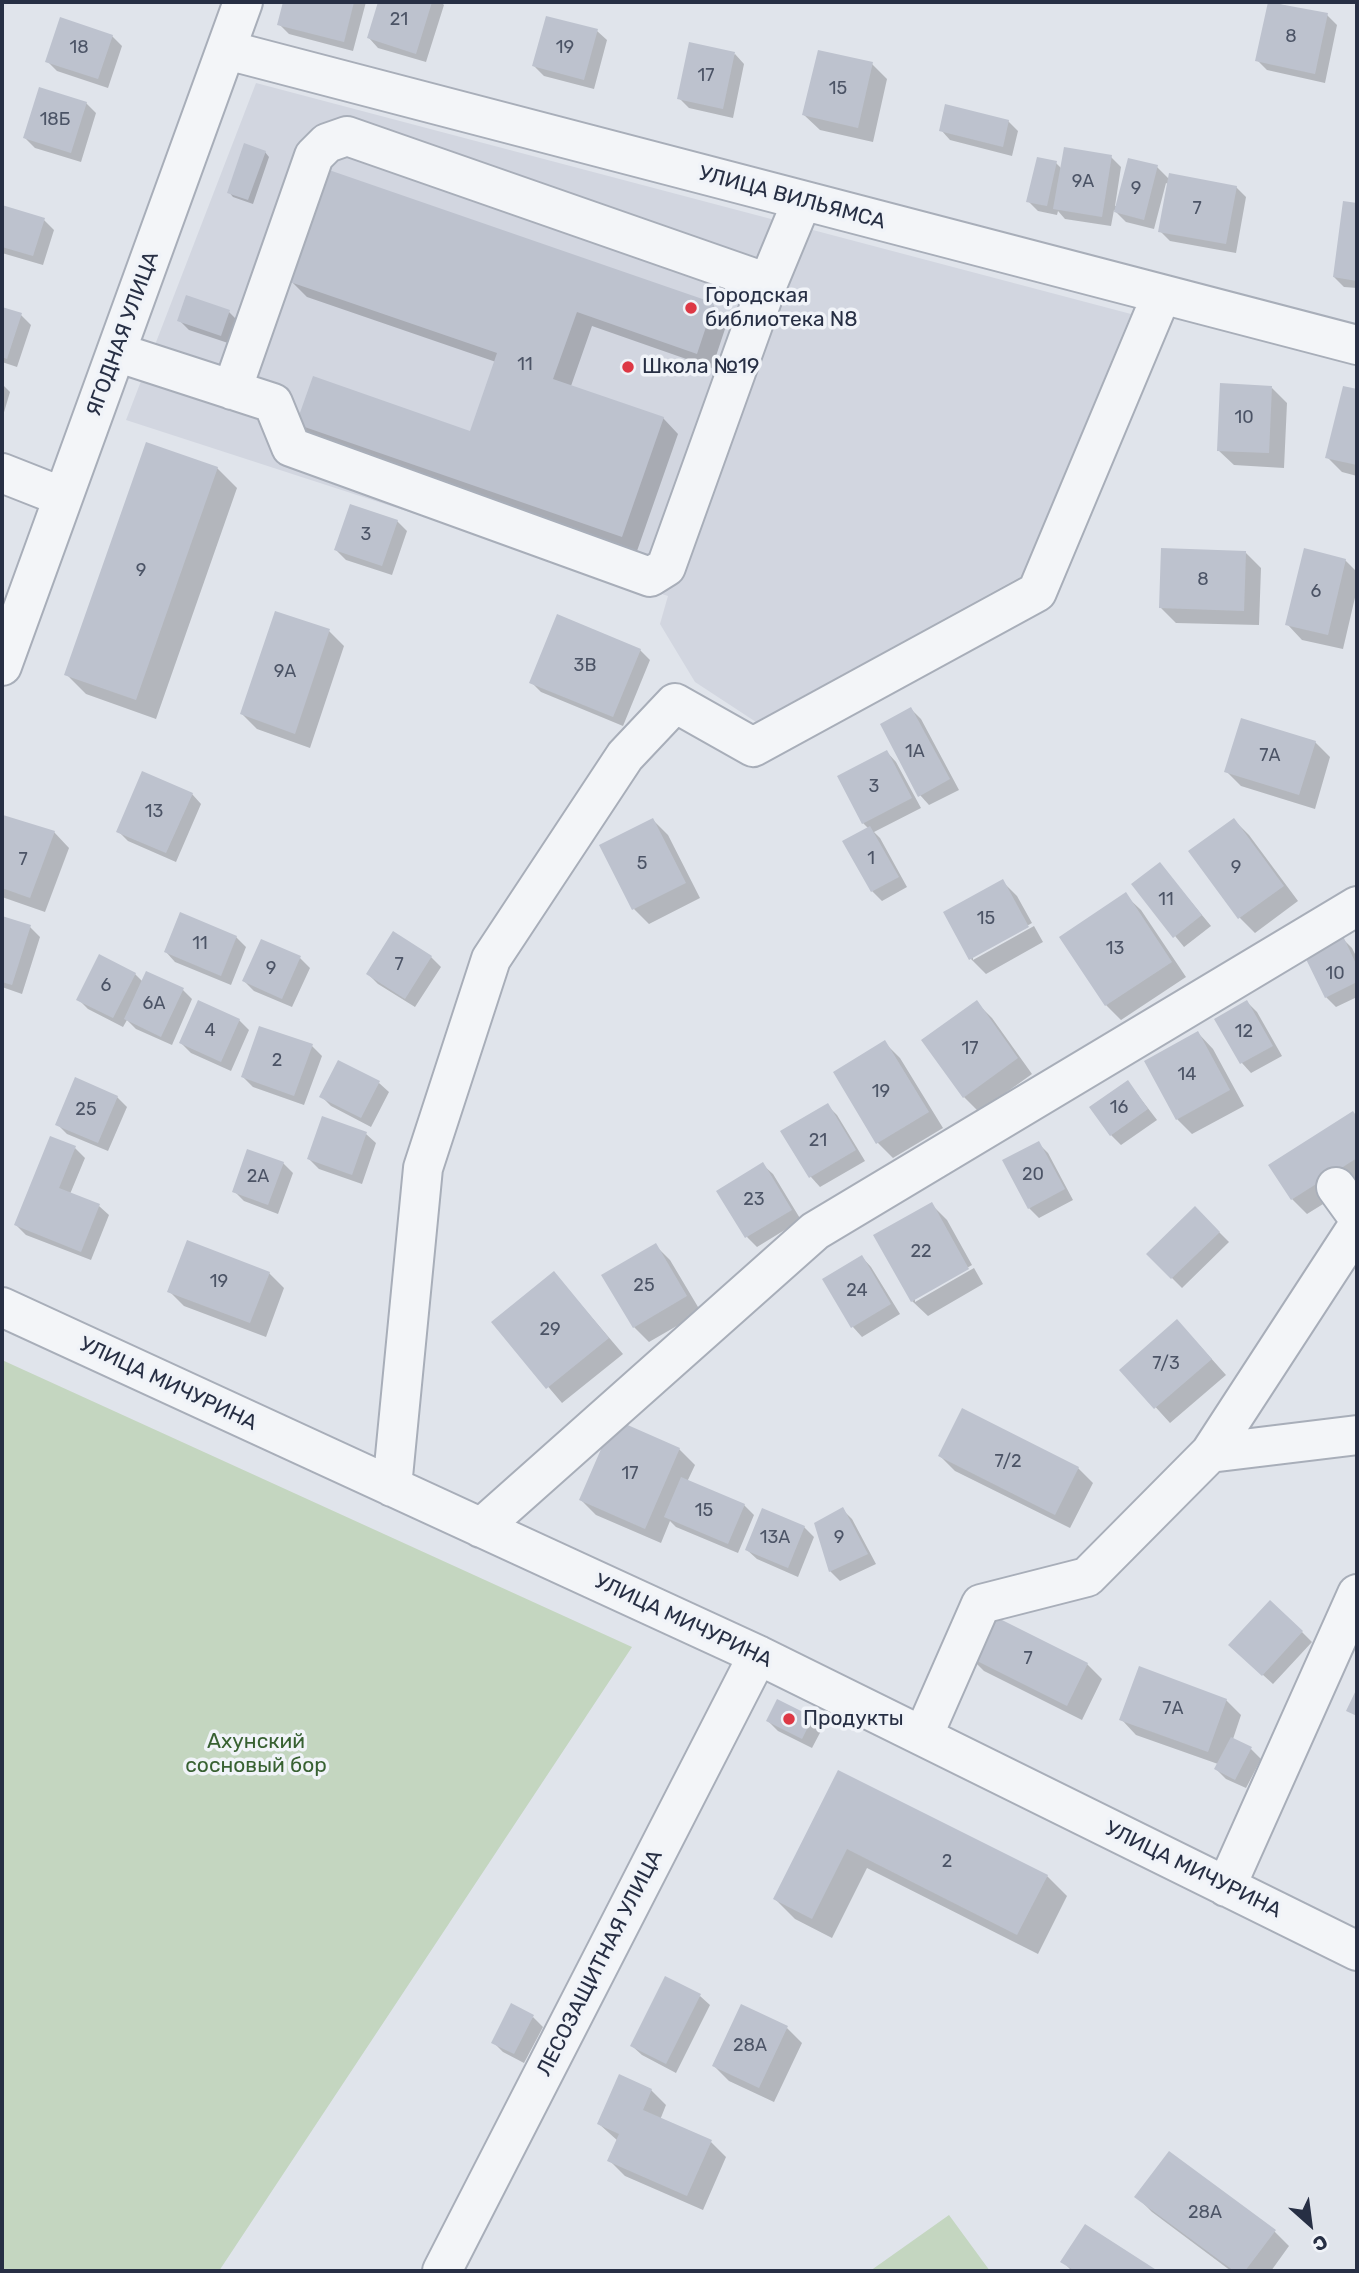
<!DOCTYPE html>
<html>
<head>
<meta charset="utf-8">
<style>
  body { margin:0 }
  #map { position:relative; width:1359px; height:2273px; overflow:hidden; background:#e0e4eb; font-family:Rubik,sans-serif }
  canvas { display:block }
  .frame { position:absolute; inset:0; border:4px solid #272f44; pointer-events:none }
  .north { position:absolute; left:1275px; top:2189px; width:70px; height:70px; -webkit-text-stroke:5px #f0f3f8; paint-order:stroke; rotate:152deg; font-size:19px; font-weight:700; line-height:28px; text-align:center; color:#272f44 }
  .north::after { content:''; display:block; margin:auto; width:24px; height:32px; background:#272f44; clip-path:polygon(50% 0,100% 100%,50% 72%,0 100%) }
</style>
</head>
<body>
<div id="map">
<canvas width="1359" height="2273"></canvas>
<div class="frame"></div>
<div class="north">С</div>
</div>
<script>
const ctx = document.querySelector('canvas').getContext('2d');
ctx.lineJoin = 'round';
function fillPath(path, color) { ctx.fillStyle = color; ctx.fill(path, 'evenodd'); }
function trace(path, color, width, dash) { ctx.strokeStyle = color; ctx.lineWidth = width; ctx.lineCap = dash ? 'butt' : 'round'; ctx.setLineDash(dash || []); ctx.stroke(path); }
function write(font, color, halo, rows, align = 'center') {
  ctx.font = font + ' Rubik,sans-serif'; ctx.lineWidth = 7; ctx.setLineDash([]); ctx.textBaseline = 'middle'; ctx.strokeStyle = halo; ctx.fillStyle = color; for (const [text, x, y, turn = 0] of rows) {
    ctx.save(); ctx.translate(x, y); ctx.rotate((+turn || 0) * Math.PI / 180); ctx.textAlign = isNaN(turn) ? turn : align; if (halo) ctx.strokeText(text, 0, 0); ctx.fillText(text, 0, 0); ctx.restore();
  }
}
const built = new Path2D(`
  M 256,83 L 1131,314 L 1022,576 L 756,722 L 695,682 L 660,624 L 668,596 L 126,420 Z`);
const green = new Path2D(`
  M 2,1360 L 632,1647 L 219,2271 L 2,2271 Z
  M 949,2215 L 990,2271 L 870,2271 Z`);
const shadow = new Path2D(`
  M 285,2 L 366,2 L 353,51 L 289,34 L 279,24 Z
  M 380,2 L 441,2 L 444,5 L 426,62 L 378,48 L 369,38 Z
  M 1269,2 L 1327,15 L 1337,25 L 1325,83 L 1267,70 L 1257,60 Z
  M 597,31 L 607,40 L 594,89 L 544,76 L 534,66 Z
  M 112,36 L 122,46 L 108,88 L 57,71 L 47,61 Z
  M 735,54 L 744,64 L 733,118 L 689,108 L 679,98 Z
  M 872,64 L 887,79 L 873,142 L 820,130 L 804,115 Z
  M 86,103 L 96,113 L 81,162 L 35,148 L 25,138 Z
  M 1008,121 L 1018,131 L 1012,156 L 950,140 L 941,130 Z
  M 265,152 L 269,157 L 253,204 L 233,197 L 229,192 Z
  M 1111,157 L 1121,167 L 1115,206 L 1117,206 L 1157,167 L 1169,179 L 1236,187 L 1246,197 L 1236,253 L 1170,241 L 1160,231 L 1168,184 L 1166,183 L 1154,229 L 1126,222 L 1114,210 L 1111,226 L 1065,219 L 1058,211 L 1057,215 L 1038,211 L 1028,201 L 1056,163 L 1062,169 Z
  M 1345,203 L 1357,205 L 1357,288 L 1344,287 L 1334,277 Z
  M 2,207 L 44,220 L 54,230 L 43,265 L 2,253 Z
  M 292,282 L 713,305 L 728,320 L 712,368 L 592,326 L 571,386 L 663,418 L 678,434 L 637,551 L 313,439 L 298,424 L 471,433 L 496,362 L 307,297 Z
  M 2,308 L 21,315 L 31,325 L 17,367 L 2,362 Z
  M 229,312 L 239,322 L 231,344 L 189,330 L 179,320 Z
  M 2,384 L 10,392 L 2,419 Z
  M 1272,388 L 1287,403 L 1284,468 L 1234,465 L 1218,450 Z
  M 1344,388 L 1357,391 L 1357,476 L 1342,472 L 1327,457 Z
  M 217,468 L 237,488 L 156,719 L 86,694 L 66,674 Z
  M 397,521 L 407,531 L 392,575 L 346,560 L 336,550 Z
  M 1246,553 L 1261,568 L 1259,625 L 1176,623 L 1161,608 Z
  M 1345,560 L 1357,572 L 1357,589 L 1343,649 L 1302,640 L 1287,624 Z
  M 329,631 L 344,646 L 310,748 L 257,729 L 242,714 Z
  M 640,650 L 650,660 L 623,726 L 541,692 L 531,682 Z
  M 911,709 L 921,719 L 959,790 L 929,805 L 920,795 Z
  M 1315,742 L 1330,757 L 1315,809 L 1241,786 L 1226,771 Z
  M 887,752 L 896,762 L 921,808 L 874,832 L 880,838 L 907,887 L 882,901 L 872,891 L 869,829 L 863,823 Z
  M 192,794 L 201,804 L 176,862 L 128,841 L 118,831 Z
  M 4,817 L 54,832 L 69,848 L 45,912 L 2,897 L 2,823 Z
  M 653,820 L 668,835 L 700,898 L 649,924 L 634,909 Z
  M 1234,820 L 1249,835 L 1298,901 L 1255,933 L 1240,918 L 1191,851 Z
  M 1160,864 L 1211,926 L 1184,947 L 1133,884 Z
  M 1002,881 L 1017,896 L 1032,923 L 973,956 L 973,960 L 1034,926 L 1043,942 L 986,974 L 971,959 Z
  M 1125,895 L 1141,910 L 1186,977 L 1121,1020 L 1106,1005 L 1061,937 Z
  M 2,918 L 30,927 L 40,937 L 22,994 L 2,987 Z
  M 236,937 L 246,947 L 231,985 L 175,962 L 166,952 Z
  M 1342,938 L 1352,948 L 1357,958 L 1357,997 L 1336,1007 L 1326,997 Z
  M 431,957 L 441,967 L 415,1007 L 378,984 L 368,974 Z
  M 300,958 L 310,968 L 292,1007 L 254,991 L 244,981 Z
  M 135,974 L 143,982 L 183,990 L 192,999 L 172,1045 L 136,1029 L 127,1020 L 123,1027 L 88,1009 L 78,999 Z
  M 1247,1002 L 1257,1012 L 1282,1056 L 1251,1073 L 1242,1063 L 1217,1019 Z
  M 977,1003 L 992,1018 L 1032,1074 L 979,1112 L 964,1097 Z
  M 239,1020 L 249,1030 L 231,1071 L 191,1053 L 181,1043 Z
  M 1198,1033 L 1213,1049 L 1244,1106 L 1192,1134 L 1177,1119 Z
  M 885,1043 L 900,1058 L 943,1128 L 893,1158 L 878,1143 L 835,1073 Z
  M 312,1046 L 322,1056 L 304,1105 L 253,1087 L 243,1077 Z
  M 1128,1082 L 1157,1120 L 1121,1145 L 1111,1135 Z
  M 379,1083 L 389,1092 L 371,1127 L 331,1106 L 321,1096 Z
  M 117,1097 L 127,1107 L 108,1151 L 67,1134 L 57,1124 Z
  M 827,1105 L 837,1115 L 865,1161 L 820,1187 L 811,1177 L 783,1131 Z
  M 1353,1113 L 1357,1118 L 1357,1183 L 1307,1214 L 1292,1199 Z
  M 366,1134 L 376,1143 L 362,1184 L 319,1169 L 309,1159 Z
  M 1038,1143 L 1048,1153 L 1073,1200 L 1039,1218 L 1029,1208 Z
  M 75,1148 L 85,1158 L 70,1194 L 99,1206 L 109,1215 L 91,1260 L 26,1235 L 16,1225 Z
  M 283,1163 L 293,1173 L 278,1214 L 244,1201 L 234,1191 Z
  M 763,1165 L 773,1174 L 801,1220 L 757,1247 L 747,1237 Z
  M 931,1204 L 947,1220 L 972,1265 L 915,1298 L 915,1302 L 974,1268 L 983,1284 L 928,1316 L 912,1301 Z
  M 1195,1208 L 1229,1242 L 1182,1288 L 1148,1254 Z
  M 655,1245 L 670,1260 L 701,1312 L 649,1342 L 634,1327 Z
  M 862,1257 L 871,1267 L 900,1314 L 862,1337 L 853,1327 Z
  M 269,1273 L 284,1288 L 266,1337 L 184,1306 L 169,1291 Z
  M 554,1273 L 623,1354 L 562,1403 L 493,1322 Z
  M 1192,1337 L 1226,1375 L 1170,1423 L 1122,1370 Z
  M 615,1422 L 679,1449 L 695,1465 L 687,1482 L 744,1505 L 754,1515 L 738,1553 L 676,1527 L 670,1521 L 661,1543 L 596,1515 L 581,1500 Z
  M 940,1456 L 1078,1468 L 1093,1483 L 1070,1528 L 955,1471 Z
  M 842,1509 L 852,1519 L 876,1564 L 840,1581 L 830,1571 Z
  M 804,1527 L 814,1537 L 798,1577 L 757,1559 L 747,1550 Z
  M 1302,1632 L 1312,1642 L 1273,1684 L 1241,1655 Z
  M 969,1656 L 1087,1664 L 1102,1679 L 1082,1720 L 984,1671 Z
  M 1226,1700 L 1241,1715 L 1233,1739 L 1251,1749 L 1261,1759 L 1246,1788 L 1226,1779 L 1216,1769 L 1218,1764 L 1136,1735 L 1121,1719 Z
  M 812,1719 L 822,1729 L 812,1748 L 778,1731 L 768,1721 Z
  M 838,1772 L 1047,1876 L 1067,1896 L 1038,1954 L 867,1868 L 832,1938 L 795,1919 L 775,1899 Z
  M 700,1996 L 710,2005 L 676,2073 L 642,2055 L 632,2046 Z
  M 533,2017 L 543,2027 L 524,2063 L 503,2052 L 493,2042 Z
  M 787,2028 L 802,2043 L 774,2102 L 729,2081 L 714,2066 Z
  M 651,2090 L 666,2105 L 660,2120 L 711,2142 L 726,2157 L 703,2210 L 625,2176 L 610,2161 L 618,2141 L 599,2124 Z
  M 1137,2197 L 1274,2231 L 1289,2246 L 1271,2271 L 1231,2271 L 1152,2212 Z
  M 1086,2227 L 1155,2271 L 1072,2271 L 1063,2262 Z`);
const building = new Path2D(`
  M 283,2 L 354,2 L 344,42 L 277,25 Z
  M 378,2 L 432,2 L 416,54 L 367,38 Z
  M 1268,2 L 1328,13 L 1315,74 L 1255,61 Z
  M 546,16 L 598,29 L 584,80 L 532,66 Z
  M 60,17 L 113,35 L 98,79 L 45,62 Z
  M 689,42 L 735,52 L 723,109 L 677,99 Z
  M 818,50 L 873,62 L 858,128 L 802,115 Z
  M 39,87 L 87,102 L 71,153 L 23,138 Z
  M 945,104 L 1009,120 L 1003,147 L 939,131 Z
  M 244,143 L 266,151 L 248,200 L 227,193 Z
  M 1064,147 L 1112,155 L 1102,217 L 1053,209 Z
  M 1037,157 L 1057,161 L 1047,206 L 1026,202 Z
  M 1128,158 L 1158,165 L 1144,220 L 1114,212 Z
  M 329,170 L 714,303 L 697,354 L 577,312 L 553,379 L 664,417 L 622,537 L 296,424 L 313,376 L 470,431 L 497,353 L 290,282 Z
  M 1169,173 L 1237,186 L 1226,244 L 1158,232 Z
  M 1343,201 L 1357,203 L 1357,281 L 1333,277 Z
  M 2,205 L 45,218 L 33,256 L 2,247 Z
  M 186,295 L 230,310 L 221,336 L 177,321 Z
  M 2,307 L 22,313 L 7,359 L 2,357 Z
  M 1220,383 L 1272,386 L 1269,453 L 1217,451 Z
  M 1343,386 L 1357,389 L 1357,465 L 1325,458 Z
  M 146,442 L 218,467 L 136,700 L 64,675 Z
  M 350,504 L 398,520 L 382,566 L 334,550 Z
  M 1161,548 L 1246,551 L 1244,611 L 1159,608 Z
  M 1304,548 L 1346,559 L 1328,635 L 1285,625 Z
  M 275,611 L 330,629 L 295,734 L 240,714 Z
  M 557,614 L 641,649 L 613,717 L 529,683 Z
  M 911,707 L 950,779 L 918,797 L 880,724 Z
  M 1241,718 L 1316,741 L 1299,795 L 1224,772 Z
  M 887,750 L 912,798 L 862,824 L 837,776 Z
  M 142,771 L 193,793 L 166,853 L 116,832 Z
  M 3,815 L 55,831 L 30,898 L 2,888 Z
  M 653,818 L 686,883 L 632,910 L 599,845 Z
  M 1234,818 L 1284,886 L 1238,919 L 1188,851 Z
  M 870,826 L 899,877 L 871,892 L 842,841 Z
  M 1160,862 L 1202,915 L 1173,938 L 1131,884 Z
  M 1003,879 L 1029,927 L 969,960 L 943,912 Z
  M 1126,892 L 1172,962 L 1105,1006 L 1059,937 Z
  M 180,912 L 237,936 L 221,976 L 164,952 Z
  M 2,916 L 31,925 L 12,985 L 2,982 Z
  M 393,931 L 432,956 L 405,999 L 366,974 Z
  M 1343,936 L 1357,966 L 1357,982 L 1325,998 L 1304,955 Z
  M 261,939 L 301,956 L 282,999 L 242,981 Z
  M 99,954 L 136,973 L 113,1018 L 76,1000 Z
  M 146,971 L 184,988 L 161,1037 L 124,1019 Z
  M 198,1000 L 240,1019 L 221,1062 L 179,1043 Z
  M 977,1000 L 1018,1058 L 963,1098 L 921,1040 Z
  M 1247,1000 L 1273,1046 L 1240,1064 L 1214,1019 Z
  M 259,1026 L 313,1044 L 294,1096 L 241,1077 Z
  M 1198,1031 L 1230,1090 L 1176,1120 L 1144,1061 Z
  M 885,1040 L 929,1112 L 876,1144 L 833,1072 Z
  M 338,1060 L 380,1081 L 361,1118 L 319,1097 Z
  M 75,1077 L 118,1096 L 98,1143 L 55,1125 Z
  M 1128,1080 L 1148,1109 L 1110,1136 L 1089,1107 Z
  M 828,1103 L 856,1150 L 809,1178 L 780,1131 Z
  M 1353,1111 L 1357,1117 L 1357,1158 L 1291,1200 L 1268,1165 Z
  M 322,1116 L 367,1132 L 352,1175 L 307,1159 Z
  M 50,1136 L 76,1146 L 59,1188 L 100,1204 L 81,1252 L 14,1225 Z
  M 1039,1141 L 1065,1189 L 1028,1209 L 1002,1160 Z
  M 247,1149 L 284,1162 L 268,1205 L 232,1192 Z
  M 763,1162 L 792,1210 L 745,1238 L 716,1191 Z
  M 932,1202 L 969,1269 L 911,1302 L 873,1235 Z
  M 1195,1206 L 1220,1232 L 1171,1279 L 1146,1254 Z
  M 187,1240 L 270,1272 L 250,1323 L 167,1292 Z
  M 656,1243 L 687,1296 L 633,1328 L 601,1275 Z
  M 862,1255 L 891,1304 L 851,1328 L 822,1279 Z
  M 554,1271 L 609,1338 L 546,1389 L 491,1322 Z
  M 1177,1319 L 1212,1359 L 1154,1409 L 1119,1370 Z
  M 962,1408 L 1079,1467 L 1055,1515 L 938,1456 Z
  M 614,1419 L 680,1448 L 645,1529 L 579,1500 Z
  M 681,1477 L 745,1504 L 728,1544 L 664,1517 Z
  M 843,1507 L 868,1554 L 829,1572 L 814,1523 Z
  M 762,1508 L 805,1526 L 788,1568 L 745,1550 Z
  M 1270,1600 L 1303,1631 L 1262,1676 L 1228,1645 Z
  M 988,1613 L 1088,1663 L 1067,1706 L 967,1656 Z
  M 1139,1666 L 1227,1699 L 1208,1752 L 1119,1720 Z
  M 1357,1688 L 1357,1716 L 1346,1711 Z
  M 777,1699 L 813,1717 L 802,1739 L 766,1721 Z
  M 1231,1737 L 1252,1747 L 1235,1780 L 1214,1769 Z
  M 838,1770 L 1048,1875 L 1017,1935 L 847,1849 L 812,1919 L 773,1899 Z
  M 665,1976 L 701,1994 L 666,2064 L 630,2046 Z
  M 511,2003 L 534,2015 L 514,2054 L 491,2043 Z
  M 741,2004 L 788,2026 L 759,2088 L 712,2066 Z
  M 619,2074 L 652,2089 L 643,2110 L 712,2140 L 687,2196 L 607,2161 L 619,2134 L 597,2124 Z
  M 1169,2151 L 1276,2230 L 1245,2271 L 1234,2271 L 1134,2197 Z
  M 1085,2224 L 1158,2271 L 1075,2271 L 1060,2262 Z`);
const minor = new Path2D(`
  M 227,50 L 1357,345
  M 116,352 L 273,403 L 291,447 L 650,577 L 666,567 L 768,283
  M 232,390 L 314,156 L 327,143 L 347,136 L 768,283 L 802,201
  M 2,473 L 63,497
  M 2,666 L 243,2
  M 1336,1187 L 1357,1216
  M 2,1307 L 758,1655 L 1357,1951
  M 1210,1453 L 1357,1227
  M 392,1487 L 423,1168 L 491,959 L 625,756 L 675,703 L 753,747 L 1037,592 L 1162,294
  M 481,1528 L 815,1231 L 1357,906
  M 923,1736 L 981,1604 L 1087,1577 L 1210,1453 L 1357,1435
  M 1226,1887 L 1357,1594
  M 442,2271 L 758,1655`);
const markers = [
  [691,308,7,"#dd3845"],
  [628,367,7,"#dd3845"],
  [789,1719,7,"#dd3845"]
];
const numberNames = [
  ["21",399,20],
  ["8",1291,37],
  ["18",79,48],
  ["19",565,48],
  ["17",706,76],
  ["15",838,89],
  ["18Б",55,120],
  ["9А",1083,182],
  ["9",1136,189],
  ["7",1197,209],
  ["11",525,365],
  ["10",1244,418],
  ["3",366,535],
  ["9",141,571],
  ["8",1203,580],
  ["6",1316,592],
  ["3В",585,666],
  ["9А",285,672],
  ["1А",915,752],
  ["7А",1270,756],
  ["3",874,787],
  ["13",154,812],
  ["1",871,859],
  ["7",23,860],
  ["5",642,864],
  ["9",1236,868],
  ["11",1166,900],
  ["15",986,919],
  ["11",200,944],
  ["13",1115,949],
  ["7",399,965],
  ["9",271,969],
  ["10",1335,974],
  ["6",106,986],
  ["6А",154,1004],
  ["4",210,1031],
  ["12",1244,1032],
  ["17",970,1049],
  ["2",277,1061],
  ["14",1187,1075],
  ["19",881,1092],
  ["16",1119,1108],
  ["25",86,1110],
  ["21",818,1141],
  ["20",1033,1175],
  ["2А",258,1177],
  ["23",754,1200],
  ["22",921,1252],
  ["19",219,1282],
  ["25",644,1286],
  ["24",857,1291],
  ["29",550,1330],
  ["7/3",1166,1364],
  ["7/2",1008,1462],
  ["17",630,1474],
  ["15",704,1511],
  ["13А",775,1538],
  ["9",839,1538],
  ["7",1028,1659],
  ["7А",1173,1709],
  ["2",947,1862],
  ["28А",750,2046],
  ["28А",1205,2213]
];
const streetNames = [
  ["УЛИЦА ВИЛЬЯМСА",792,198,15],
  ["ЯГОДНАЯ УЛИЦА",123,334,-70],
  ["УЛИЦА МИЧУРИНА",168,1384,25],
  ["УЛИЦА МИЧУРИНА",683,1621,25],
  ["УЛИЦА МИЧУРИНА",1193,1870,26],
  ["ЛЕСОЗАЩИТНАЯ УЛИЦА",600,1963,-63]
];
const poiNames = [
  ["Городская",705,296],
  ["библиотека N8",705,320],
  ["Школа №19",642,367],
  ["Продукты",803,1719]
];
const parkNames = [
  ["Ахунский",256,1742],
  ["сосновый бор",256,1766]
];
fillPath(built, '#d2d6e0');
fillPath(green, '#c4d6c0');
fillPath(shadow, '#0003');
fillPath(building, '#bdc2ce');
trace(minor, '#a8aeb9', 42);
trace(minor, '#f3f5f8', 38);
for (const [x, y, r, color] of markers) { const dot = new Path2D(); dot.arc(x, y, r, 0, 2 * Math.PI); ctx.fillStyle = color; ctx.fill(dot); trace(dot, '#f0f3f8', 2.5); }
write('18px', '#4c5466', null, numberNames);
write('21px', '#272f44', '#f0f3f8', streetNames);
write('21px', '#272f44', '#f0f3f8', poiNames, 'left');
write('21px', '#386132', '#f0f3f8', parkNames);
</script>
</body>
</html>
